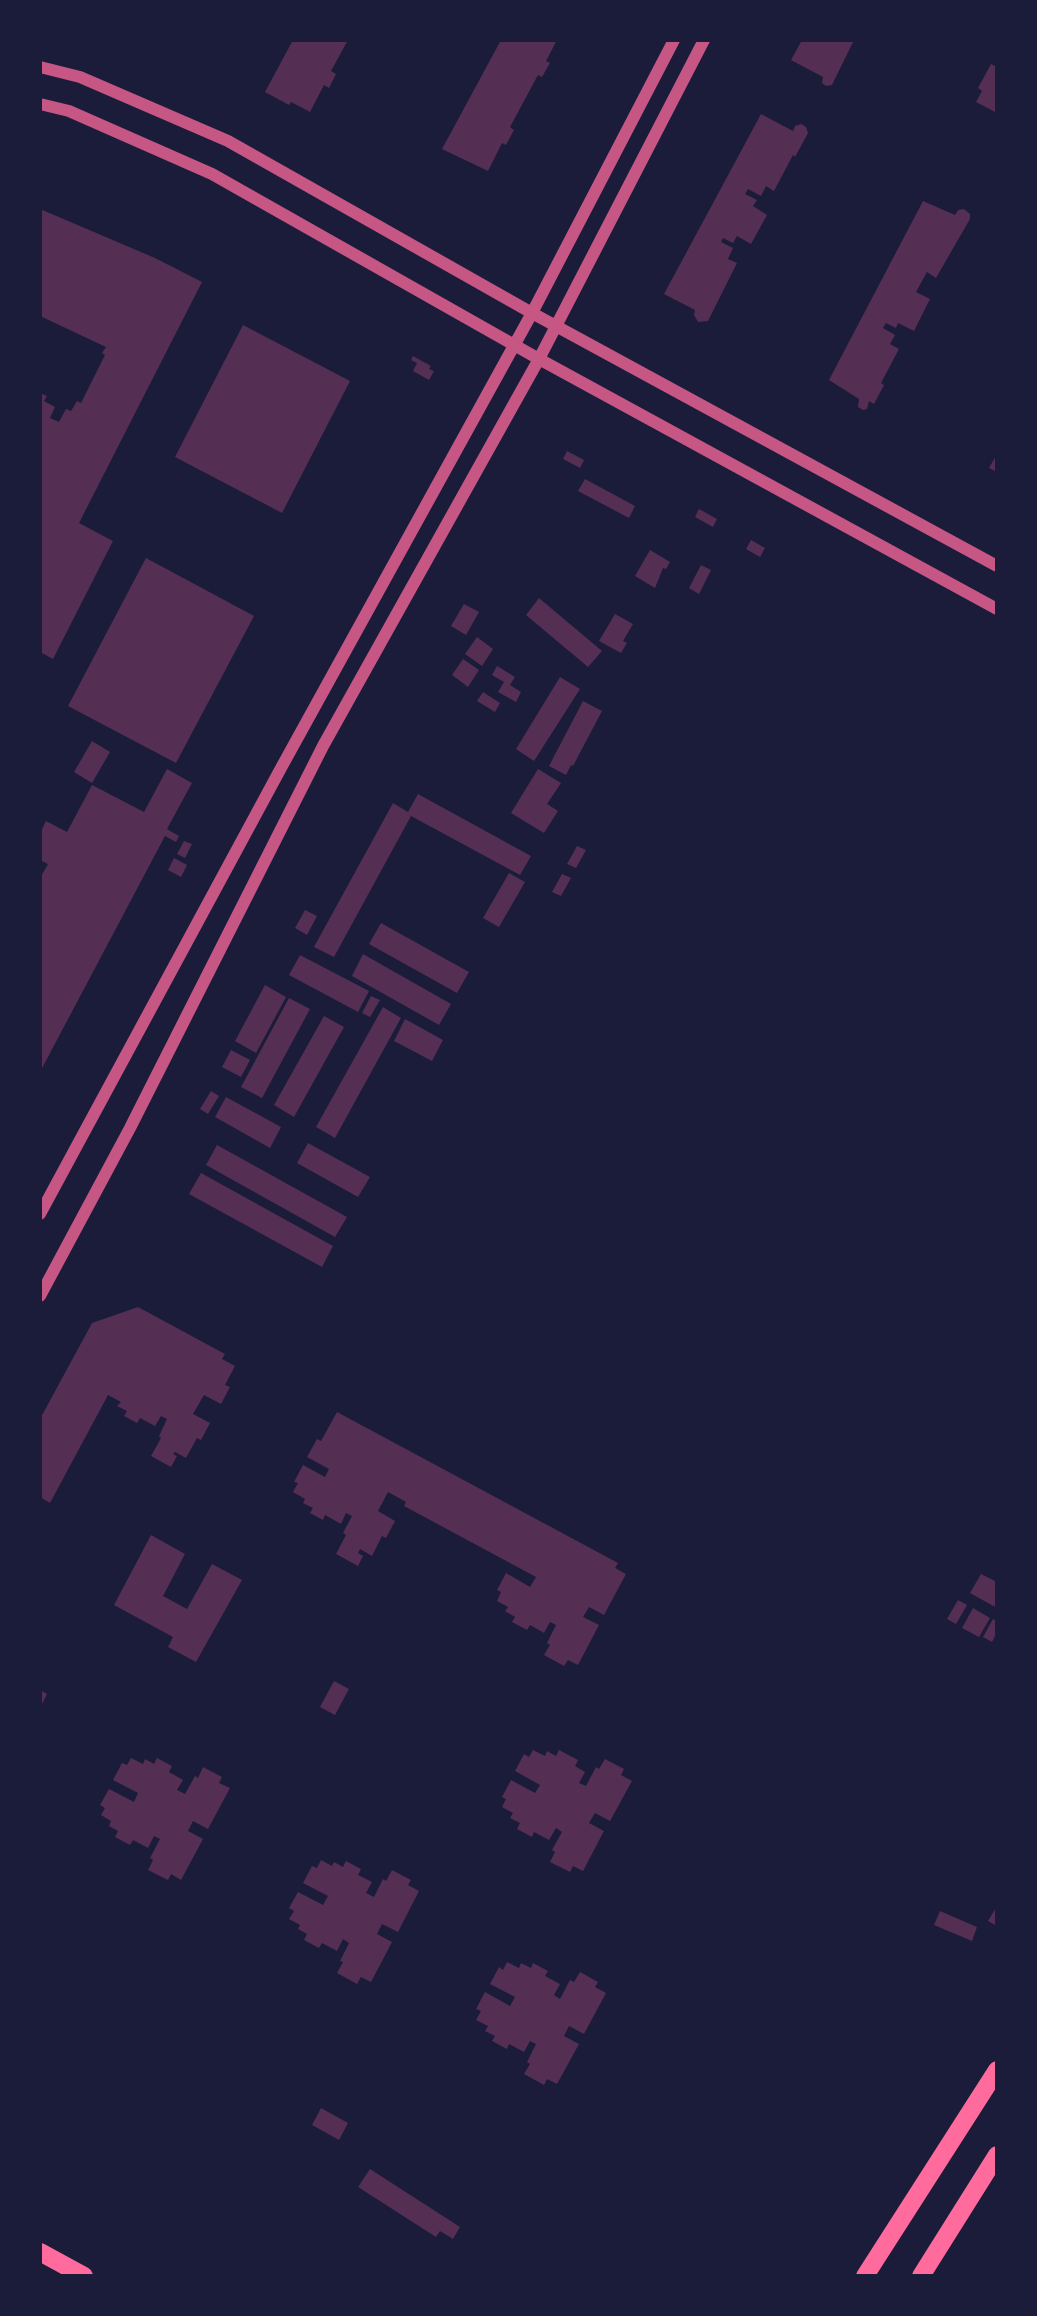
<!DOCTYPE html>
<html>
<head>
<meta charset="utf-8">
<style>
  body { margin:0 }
  #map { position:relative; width:1037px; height:2316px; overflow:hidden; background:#1b1b3a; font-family:"Fira Sans",sans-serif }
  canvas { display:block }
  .frame { position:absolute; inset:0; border:42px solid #1b1b3a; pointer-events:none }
</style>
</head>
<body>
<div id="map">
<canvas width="1037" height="2316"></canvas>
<div class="frame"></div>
</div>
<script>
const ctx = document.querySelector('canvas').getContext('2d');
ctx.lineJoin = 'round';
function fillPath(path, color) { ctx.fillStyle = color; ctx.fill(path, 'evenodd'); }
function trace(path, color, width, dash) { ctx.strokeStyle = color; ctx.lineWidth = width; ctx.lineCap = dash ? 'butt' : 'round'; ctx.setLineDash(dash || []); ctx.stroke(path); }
const building = new Path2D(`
  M 293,40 L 348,40 L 331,71 L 336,74 L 329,88 L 324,85 L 310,112 L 291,102 L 289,105 L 265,92 Z
  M 501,40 L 557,40 L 546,61 L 550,63 L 542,77 L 538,75 L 510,127 L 514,130 L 506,145 L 502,143 L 488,171 L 442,149 Z
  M 802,40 L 854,40 L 832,85 L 826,86 L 822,83 L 823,77 L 791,60 Z
  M 997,63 L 997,113 L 976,102 L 982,91 L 978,88 L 991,64 L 995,66 Z
  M 761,114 L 793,131 L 795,126 L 801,124 L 806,127 L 808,133 L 795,157 L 793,155 L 774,191 L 766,186 L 761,196 L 748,189 L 745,194 L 757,200 L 753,206 L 767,215 L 751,244 L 737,236 L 733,243 L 723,238 L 721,242 L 733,248 L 728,259 L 737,263 L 708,321 L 698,322 L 694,315 L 695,310 L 664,294 Z
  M 923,201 L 955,215 L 958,210 L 964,209 L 970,214 L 970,219 L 936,278 L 927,272 L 916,292 L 930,299 L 914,331 L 898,323 L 896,328 L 886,323 L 883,328 L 895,335 L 890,344 L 899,349 L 881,383 L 884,385 L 874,404 L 869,401 L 867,409 L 863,410 L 858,407 L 859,399 L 829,380 Z
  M 40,209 L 155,258 L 202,282 L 79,523 L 113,541 L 53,659 L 40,652 L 40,393 L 47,396 L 44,401 L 55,407 L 50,418 L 59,422 L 66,409 L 71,411 L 77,401 L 81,403 L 105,355 L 102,353 L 106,347 L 40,316 Z
  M 243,325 L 350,381 L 282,513 L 175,457 Z
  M 413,356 L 431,366 L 429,369 L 434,371 L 429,380 L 413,371 L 417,363 L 411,360 Z
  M 567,451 L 584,460 L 580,468 L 563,459 Z
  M 997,454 L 997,472 L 989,468 Z
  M 585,479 L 635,506 L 629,518 L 578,491 Z
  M 699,509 L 717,519 L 713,527 L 695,517 Z
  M 751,540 L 765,548 L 760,557 L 746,549 Z
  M 650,550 L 670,562 L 666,569 L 663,568 L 655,588 L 635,576 Z
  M 146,558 L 254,616 L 176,763 L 68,706 Z
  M 701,565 L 711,570 L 699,594 L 689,588 Z
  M 539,598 L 602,651 L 588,667 L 526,615 Z
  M 464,604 L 479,612 L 466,635 L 451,626 Z
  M 615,614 L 633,624 L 623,641 L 627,643 L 621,653 L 599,641 Z
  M 477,637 L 493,649 L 482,666 L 465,654 Z
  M 463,659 L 479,670 L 468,687 L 452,675 Z
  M 497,666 L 515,677 L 510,685 L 521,692 L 516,702 L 498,692 L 504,682 L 492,675 Z
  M 560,677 L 580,689 L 534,761 L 516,749 Z
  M 483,692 L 500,703 L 495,712 L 477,701 Z
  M 583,701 L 602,711 L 573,766 L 571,765 L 566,775 L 549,766 Z
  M 92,741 L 110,752 L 92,783 L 74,772 Z
  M 167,769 L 192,783 L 167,829 L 179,836 L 176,842 L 165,836 L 40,1072 L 40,878 L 48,864 L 40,860 L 40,833 L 46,821 L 67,832 L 92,785 L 144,812 Z
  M 538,769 L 561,783 L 547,804 L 558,811 L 544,833 L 511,813 Z
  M 418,794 L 531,856 L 520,875 L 411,816 L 334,957 L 314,947 L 393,803 L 408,812 Z
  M 184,841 L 192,844 L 185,858 L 177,854 Z
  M 577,846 L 586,850 L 576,868 L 567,864 Z
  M 174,858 L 187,865 L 181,877 L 168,870 Z
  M 509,873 L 525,882 L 499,927 L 483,918 Z
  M 562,874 L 571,878 L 561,896 L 552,892 Z
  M 305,910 L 317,916 L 307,935 L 295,928 Z
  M 381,923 L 469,972 L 457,993 L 369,944 Z
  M 363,954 L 451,1004 L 439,1025 L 352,976 Z
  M 300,955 L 369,991 L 358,1012 L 289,975 Z
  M 265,985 L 286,997 L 256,1053 L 235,1041 Z
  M 371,996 L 380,1000 L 370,1017 L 362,1013 Z
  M 289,998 L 310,1009 L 262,1098 L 241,1087 Z
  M 383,1007 L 401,1018 L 335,1138 L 316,1127 Z
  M 324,1016 L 344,1027 L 294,1117 L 274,1105 Z
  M 405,1019 L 443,1040 L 432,1061 L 394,1041 Z
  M 231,1050 L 250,1060 L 241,1077 L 222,1067 Z
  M 211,1091 L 219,1096 L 208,1114 L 200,1109 Z
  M 226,1097 L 281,1127 L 270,1148 L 215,1117 Z
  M 308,1143 L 370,1177 L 358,1197 L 297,1163 Z
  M 217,1145 L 347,1217 L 335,1237 L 206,1165 Z
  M 201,1173 L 333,1246 L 322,1267 L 189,1194 Z
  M 138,1307 L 225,1354 L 222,1359 L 235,1366 L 225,1385 L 230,1387 L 221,1404 L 204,1395 L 193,1414 L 210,1423 L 201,1440 L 197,1438 L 186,1458 L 175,1452 L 173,1454 L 177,1456 L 171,1467 L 151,1456 L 161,1438 L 159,1436 L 167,1419 L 161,1416 L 155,1426 L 140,1418 L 137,1423 L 124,1416 L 127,1411 L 117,1406 L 121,1402 L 108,1395 L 50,1503 L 40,1497 L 40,1419 L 92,1323 Z
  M 337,1412 L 618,1563 L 615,1568 L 626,1574 L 604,1615 L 589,1607 L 583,1617 L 599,1625 L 578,1665 L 568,1660 L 564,1666 L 544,1655 L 550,1645 L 547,1643 L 556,1625 L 550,1622 L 544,1633 L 530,1625 L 527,1630 L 512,1622 L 515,1617 L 505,1611 L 508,1607 L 497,1601 L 501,1592 L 497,1590 L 506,1573 L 530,1587 L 536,1577 L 404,1506 L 406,1502 L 388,1492 L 378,1511 L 395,1521 L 386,1538 L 382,1536 L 372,1556 L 360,1549 L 358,1553 L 363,1556 L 358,1566 L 336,1554 L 346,1535 L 343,1533 L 352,1516 L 346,1513 L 341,1524 L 325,1515 L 323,1520 L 310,1513 L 313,1508 L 303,1503 L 305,1499 L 293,1492 L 298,1483 L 294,1482 L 303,1465 L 325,1477 L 329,1469 L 307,1457 L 317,1439 L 321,1441 Z
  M 151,1535 L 185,1554 L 163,1596 L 187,1609 L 212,1564 L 242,1580 L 196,1662 L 168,1647 L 173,1637 L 114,1605 Z
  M 981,1574 L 997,1582 L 997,1608 L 970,1593 Z
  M 958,1600 L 967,1605 L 956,1624 L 947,1619 Z
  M 973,1608 L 990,1618 L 979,1637 L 962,1628 Z
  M 993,1619 L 997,1621 L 997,1632 L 992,1642 L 983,1637 Z
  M 334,1681 L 349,1689 L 335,1715 L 320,1707 Z
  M 40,1690 L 47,1694 L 40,1708 Z
  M 533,1750 L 545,1756 L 547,1751 L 556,1756 L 559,1750 L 578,1760 L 575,1766 L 585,1772 L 579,1783 L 586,1786 L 596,1767 L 599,1769 L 605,1759 L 624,1769 L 621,1775 L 632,1781 L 610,1821 L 595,1813 L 589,1823 L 604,1831 L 583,1871 L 573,1866 L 570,1872 L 550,1862 L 555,1852 L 552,1850 L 562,1832 L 556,1828 L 549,1840 L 534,1832 L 532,1837 L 517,1829 L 520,1823 L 510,1818 L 513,1813 L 502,1807 L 506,1799 L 502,1797 L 511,1780 L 535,1793 L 540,1785 L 515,1771 L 524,1754 L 529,1757 Z
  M 131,1758 L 143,1764 L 145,1759 L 154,1764 L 157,1758 L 172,1766 L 169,1772 L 183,1780 L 177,1790 L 185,1794 L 195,1776 L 198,1778 L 203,1767 L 222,1777 L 219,1783 L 230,1788 L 208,1829 L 193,1821 L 188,1831 L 203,1839 L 181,1880 L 171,1874 L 168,1880 L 148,1870 L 153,1860 L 150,1858 L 160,1839 L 154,1836 L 148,1848 L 133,1840 L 130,1845 L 115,1837 L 118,1831 L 109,1826 L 111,1821 L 101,1815 L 105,1808 L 100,1805 L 109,1789 L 134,1802 L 138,1793 L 113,1780 L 122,1763 L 127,1765 Z
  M 321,1860 L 332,1866 L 334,1862 L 343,1867 L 346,1861 L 361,1869 L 358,1875 L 372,1882 L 366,1893 L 374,1897 L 383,1879 L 386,1881 L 392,1870 L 411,1880 L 408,1885 L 419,1891 L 398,1932 L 382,1924 L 377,1934 L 392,1942 L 371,1982 L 361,1977 L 357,1984 L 337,1973 L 343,1962 L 340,1961 L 349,1943 L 343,1939 L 337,1951 L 322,1943 L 319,1948 L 304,1940 L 307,1934 L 298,1929 L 300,1925 L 289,1919 L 294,1911 L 289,1908 L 298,1892 L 323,1905 L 328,1896 L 303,1883 L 312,1866 L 317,1868 Z
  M 997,1906 L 997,1926 L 988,1921 Z
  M 940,1911 L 977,1927 L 972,1941 L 934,1925 Z
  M 507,1962 L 519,1968 L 521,1963 L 531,1968 L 533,1963 L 548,1971 L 545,1976 L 560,1984 L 554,1995 L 560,1999 L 570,1980 L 574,1982 L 580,1972 L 598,1982 L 595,1987 L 606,1993 L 584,2034 L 569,2026 L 564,2036 L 579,2044 L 557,2084 L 547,2079 L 544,2085 L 524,2074 L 530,2064 L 527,2062 L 536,2044 L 530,2041 L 524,2052 L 509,2044 L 507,2049 L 492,2041 L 495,2036 L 485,2031 L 488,2026 L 476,2020 L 481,2011 L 476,2009 L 485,1992 L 510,2006 L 515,1997 L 490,1984 L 499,1967 L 503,1970 Z
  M 321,2108 L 348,2123 L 339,2140 L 312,2125 Z
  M 370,2169 L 460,2227 L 453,2239 L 440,2231 L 436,2237 L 358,2187 Z`);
const tertiary = new Path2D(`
  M 40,67 L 80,77 L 228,141 L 532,313 L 997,566
  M 40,104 L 69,111 L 212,174 L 539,359 L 997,609
  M 40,1214 L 281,768 L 532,313 L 674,40
  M 40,1296 L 130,1128 L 323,746 L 539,359 L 704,40`);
const primary = new Path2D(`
  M 40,2252 L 84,2276
  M 865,2276 L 997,2070
  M 921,2276 L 997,2155`);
fillPath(building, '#542f53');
trace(tertiary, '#c65784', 12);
trace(primary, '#ff6b9d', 18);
</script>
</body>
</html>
